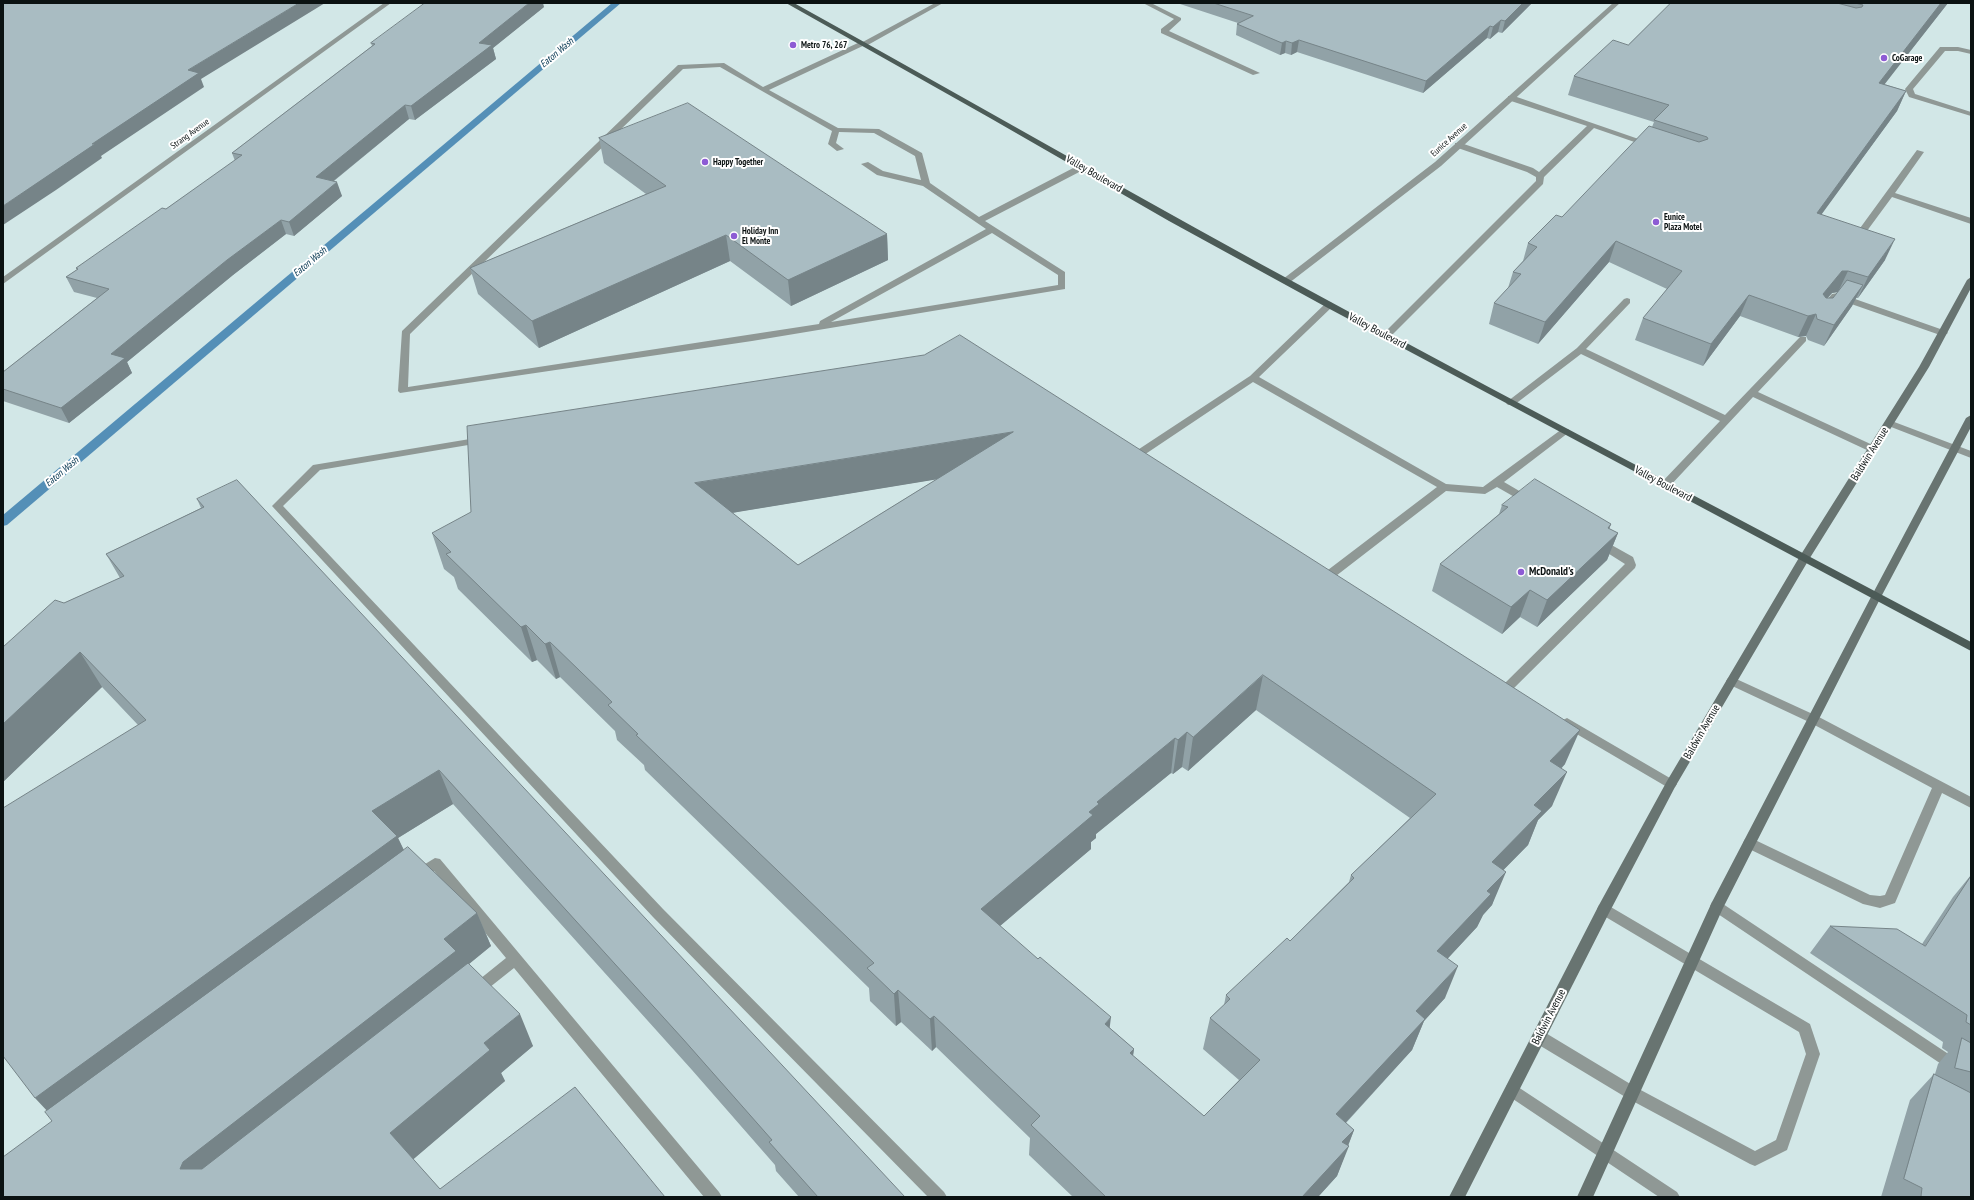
<!DOCTYPE html>
<html>
<head>
<meta charset="utf-8">
<style>
  body { margin:0 }
  #map { position:relative; width:1974px; height:1200px; overflow:hidden; background:#d2e7e7; font-family:"PT Sans Narrow",sans-serif }
  canvas { display:block }
  .frame { position:absolute; inset:0; border:4px solid #0b1212; pointer-events:none }
</style>
</head>
<body>
<div id="map">
<canvas width="1974" height="1200"></canvas>
<div class="frame"></div>
</div>
<script>
const ctx = document.querySelector('canvas').getContext('2d');
ctx.lineJoin = 'round';
function fillPath(path, color) { ctx.fillStyle = color; ctx.fill(path, 'evenodd'); }
function trace(path, color, width, dash) { ctx.strokeStyle = color; ctx.lineWidth = width; ctx.lineCap = dash ? 'butt' : 'round'; ctx.setLineDash(dash || []); ctx.stroke(path); }
function write(font, color, halo, rows, align = 'center') {
  ctx.font = font + ' "PT Sans Narrow",sans-serif'; ctx.lineWidth = 4; ctx.setLineDash([]); ctx.textBaseline = 'middle'; ctx.strokeStyle = halo; ctx.fillStyle = color; for (const [text, x, y, turn = 0] of rows) {
    ctx.save(); ctx.translate(x, y); ctx.rotate((+turn || 0) * Math.PI / 180); ctx.textAlign = isNaN(turn) ? turn : align; if (halo) ctx.strokeText(text, 0, 0); ctx.fillText(text, 0, 0); ctx.restore();
  }
}
const stream = new Path2D(`
  M 612,3 L 621,3 L 7,525 L 3,526 L 3,515 Z`);
const service = new Path2D(`
  M 1143,3 L 1151,3 L 1181,18 L 1181,20 L 1169,31 L 1260,73 L 1253,75 L 1161,33 L 1161,29 L 1174,19 Z
  M 860,42 L 867,44 L 769,90 L 838,128 L 879,129 L 922,153 L 930,183 L 979,217 L 1079,165 L 1085,165 L 1085,169 L 985,221 L 1065,272 L 1065,289 L 752,341 L 400,393 L 398,391 L 402,331 L 678,65 L 724,63 L 763,87 ZM 720,67 L 832,131 L 828,144 L 837,151 L 844,149 L 836,143 L 839,132 L 874,133 L 915,156 L 921,180 L 883,171 L 868,162 L 861,164 L 877,175 L 923,186 L 986,229 L 820,321 L 819,324 L 408,387 L 410,334 L 683,69 ZM 992,233 L 1058,275 L 1058,285 L 831,322 Z
  M 1940,47 L 1958,47 L 1971,50 L 1971,54 L 1958,51 L 1945,51 L 1913,89 L 1915,94 L 1971,112 L 1971,116 L 1909,97 L 1905,89 Z
  M 1508,96 L 1514,96 L 1653,144 L 1646,146 L 1594,128 L 1544,177 L 1543,184 L 1389,338 L 1383,338 L 1383,334 L 1536,181 L 1536,177 L 1527,172 L 1455,147 L 1455,143 L 1461,143 L 1533,168 L 1539,172 L 1587,126 L 1508,100 Z
  M 1917,150 L 1924,152 L 1895,193 L 1971,218 L 1971,224 L 1892,197 L 1861,239 L 1855,239 L 1855,235 Z
  M 1838,293 L 1946,331 L 1948,333 L 1943,336 L 1940,335 L 1837,299 L 1827,311 L 1821,311 L 1819,309 L 1832,294 Z
  M 1627,298 L 1630,299 L 1630,303 L 1586,349 L 1725,415 L 1800,337 L 1806,337 L 1806,341 L 1758,392 L 1877,447 L 1878,449 L 1877,451 L 1869,451 L 1753,397 L 1669,487 L 1665,488 L 1660,485 L 1661,483 L 1720,421 L 1581,354 L 1514,405 L 1508,405 L 1506,403 L 1508,401 L 1577,348 L 1624,299 Z
  M 1329,302 L 1332,303 L 1332,307 L 1259,377 L 1446,484 L 1483,487 L 1562,429 L 1568,429 L 1570,431 L 1568,433 L 1504,482 L 1533,499 L 1534,501 L 1533,503 L 1525,503 L 1497,487 L 1485,494 L 1446,491 L 1332,579 L 1324,579 L 1323,576 L 1324,573 L 1437,487 L 1253,382 L 1144,455 L 1148,459 L 1147,461 C 1141,463 1135,460 1132,455 L 1133,453 L 1250,376 L 1326,303 Z
  M 1889,420 L 1971,451 L 1971,458 L 1886,425 L 1884,423 Z
  M 482,437 L 486,438 L 487,440 L 486,442 L 320,470 L 283,506 L 663,909 L 944,1192 L 947,1197 L 928,1197 L 653,917 L 272,506 L 313,465 Z
  M 1599,538 L 1633,557 L 1636,565 L 1635,568 L 1511,691 L 1503,691 L 1501,688 L 1503,685 L 1625,564 L 1595,545 L 1594,542 Z
  M 1732,677 L 1817,716 L 1971,797 L 1971,808 L 1942,793 L 1895,903 L 1880,908 L 1863,904 L 1745,847 L 1743,843 L 1745,839 L 1749,838 L 1753,839 L 1870,895 L 1880,896 L 1885,895 L 1932,788 L 1809,722 L 1728,684 L 1726,681 L 1728,678 Z
  M 1567,718 L 1675,781 L 1677,784 L 1675,787 L 1671,789 L 1667,787 L 1563,726 L 1561,723 L 1563,720 Z
  M 435,858 L 440,859 L 719,1192 L 722,1197 L 704,1197 L 514,968 L 480,995 L 475,997 L 470,995 L 468,991 L 470,987 L 506,958 L 434,871 C 427,876 421,883 412,880 L 411,876 L 412,872 Z
  M 1717,900 L 1971,1069 L 1971,1084 L 1712,910 L 1710,906 L 1712,902 Z
  M 1604,903 L 1810,1024 L 1820,1054 L 1787,1150 L 1755,1166 L 1750,1164 L 1627,1098 L 1534,1042 L 1532,1037 L 1534,1032 L 1539,1031 L 1544,1032 L 1637,1088 L 1755,1151 L 1776,1140 L 1806,1054 L 1799,1032 L 1599,913 L 1597,909 L 1599,905 Z
  M 1512,1083 L 1677,1192 L 1680,1197 L 1659,1197 L 1507,1095 L 1505,1090 L 1507,1085 Z`);
const minor = new Path2D(`
  M 384,3 L 391,3 L 3,284 L 3,277 Z
  M 935,3 L 943,3 L 866,46 L 859,44 Z
  M 1613,3 L 1620,3 L 1441,166 L 1289,283 L 1283,283 L 1283,279 L 1435,162 Z`);
const secondary = new Path2D(`
  M 1971,277 L 1971,288 L 1929,367 L 1808,561 L 1675,787 L 1609,913 L 1465,1197 L 1449,1197 L 1599,905 L 1667,781 L 1800,556 L 1919,367 L 1967,280 Z
  M 1971,415 L 1971,427 L 1881,597 L 1723,908 L 1593,1197 L 1577,1197 L 1712,902 L 1871,597 L 1966,418 Z`);
const primary = new Path2D(`
  M 786,3 L 794,3 C 973,102 1149,204 1329,301 C 1542,417 1757,528 1971,642 L 1971,651 L 1326,307 L 1169,221 L 990,118 Z`);
const wall = new Path2D(`
  M 1177,3 L 1532,3 L 1502,33 L 1498,32 L 1490,39 L 1487,38 L 1423,93 L 1297,52 L 1291,55 L 1285,53 L 1280,55 L 1236,35 L 1237,24 L 1238,23 Z
  M 1671,3 L 1948,3 L 1884,84 L 1906,91 L 1897,111 L 1821,214 L 1885,260 L 1858,298 L 1856,298 L 1852,306 L 1824,346 L 1808,340 L 1806,336 L 1798,337 L 1740,316 L 1703,366 L 1635,340 L 1643,318 L 1667,289 L 1609,262 L 1538,344 L 1489,324 L 1494,303 L 1508,288 L 1513,272 L 1523,261 L 1528,243 L 1562,217 L 1652,127 L 1654,122 L 1568,95 L 1574,76 L 1628,45 ZM 1838,292 L 1833,298 L 1827,298 L 1832,293 Z
  M 544,7 L 493,48 L 496,59 L 415,120 L 409,119 L 334,181 L 342,196 L 294,236 L 286,234 L 233,275 L 127,362 L 132,373 L 69,423 L 3,401 L 3,372 L 97,298 L 74,292 L 66,277 L 77,270 L 76,268 L 166,209 L 235,161 L 232,153 L 372,46 L 371,43 Z
  M 599,138 L 887,234 L 888,260 L 791,306 L 730,261 L 539,348 L 478,294 L 470,268 L 646,194 L 604,163 Z
  M 924,355 L 1565,764 L 1561,769 L 1552,806 L 1538,820 L 1528,845 L 1503,870 L 1492,905 L 1483,915 L 1477,927 L 1448,958 L 1445,998 L 1424,1021 L 1412,1050 L 1346,1123 L 1354,1130 L 1337,1176 L 1318,1197 L 1073,1197 L 1029,1155 L 1030,1138 L 936,1047 L 932,1051 L 901,1022 L 896,1026 L 870,1001 L 869,988 L 645,770 L 644,765 L 617,740 L 615,731 L 560,677 L 556,679 L 537,660 L 532,662 L 458,589 L 454,577 L 444,569 L 432,533 ZM 937,479 L 798,565 L 732,513 L 742,511 ZM 1256,710 L 1410,818 L 1351,875 L 1349,882 L 1290,941 L 1226,995 L 1224,1005 L 1210,1018 L 1203,1049 L 1239,1080 L 1204,1116 L 1133,1056 L 1134,1049 L 1110,1028 L 1000,926 L 1091,849 L 1091,842 L 1096,838 L 1096,834 L 1171,773 L 1173,774 L 1182,767 L 1188,771 Z
  M 197,499 L 905,1197 L 799,1197 L 776,1171 L 775,1165 L 692,1070 L 453,804 L 398,838 L 404,850 L 477,913 L 491,946 L 469,964 L 533,1046 L 501,1073 L 505,1081 L 413,1159 L 440,1189 L 665,1197 L 3,1197 L 52,1121 L 47,1111 L 138,725 L 102,687 L 3,782 L 3,647 L 64,603 L 120,578 L 106,554 L 201,508 Z
  M 1502,505 L 1611,524 L 1609,529 L 1618,533 L 1607,560 L 1537,627 L 1520,617 L 1502,634 L 1432,591 L 1440,564 L 1499,514 Z
  M 1971,875 L 1971,1197 L 1881,1197 L 1910,1100 L 1934,1074 L 1935,1074 L 1938,1064 L 1948,1052 L 1942,1048 L 1943,1042 L 1810,953 L 1830,926 L 1922,944 L 1953,897 Z`);
const shadedWall = new Path2D(`
  M 299,3 L 325,3 L 201,79 L 204,87 L 101,156 L 102,158 L 56,190 L 3,225 L 3,206 L 92,144 L 188,70 Z
  M 529,3 L 543,3 L 544,7 L 493,48 L 496,59 L 415,120 L 411,106 L 479,43 Z
  M 1523,3 L 1532,3 L 1502,33 L 1505,21 Z
  M 1941,3 L 1948,3 L 1870,103 L 1879,83 Z
  M 1501,20 L 1498,32 L 1490,39 L 1493,27 Z
  M 1490,26 L 1487,38 L 1423,93 L 1426,81 Z
  M 1299,40 L 1297,52 L 1291,55 L 1292,43 Z
  M 1286,41 L 1285,53 L 1280,55 L 1282,43 Z
  M 1906,91 L 1897,111 L 1808,233 L 1817,213 Z
  M 405,105 L 409,119 L 321,191 L 316,177 Z
  M 337,182 L 342,196 L 294,236 L 289,222 Z
  M 281,220 L 286,234 L 233,275 L 127,362 L 132,373 L 69,423 L 61,408 L 111,354 L 227,260 Z
  M 887,234 L 888,260 L 791,306 L 788,280 Z
  M 726,235 L 730,261 L 539,348 L 532,321 Z
  M 1895,239 L 1885,260 L 1858,298 L 1868,277 Z
  M 1616,241 L 1609,262 L 1538,344 L 1545,322 Z
  M 1842,271 L 1848,271 L 1838,292 L 1832,293 L 1813,315 L 1816,314 L 1806,336 L 1798,337 L 1808,316 L 1823,294 Z
  M 1863,285 L 1852,306 L 1824,346 L 1834,325 Z
  M 1749,295 L 1740,316 L 1703,366 L 1711,344 Z
  M 1013,432 L 1012,467 L 701,518 L 695,483 Z
  M 1611,524 L 1602,548 L 1618,533 L 1607,560 L 1537,627 L 1547,600 Z
  M 1530,590 L 1520,617 L 1502,634 L 1511,607 Z
  M 526,625 L 537,660 L 532,662 L 521,627 Z
  M 550,642 L 560,677 L 556,679 L 545,644 Z
  M 80,652 L 102,687 L 3,782 L 3,724 Z
  M 1263,675 L 1256,710 L 1188,771 L 1193,737 Z
  M 1580,730 L 1565,764 L 1535,795 L 1550,761 Z
  M 1187,732 L 1182,767 L 1173,774 L 1178,740 Z
  M 1175,738 L 1171,773 L 1096,834 L 1096,838 L 1091,842 L 1091,849 L 981,942 L 981,909 L 1089,812 L 1097,802 Z
  M 439,770 L 453,804 L 398,838 L 413,870 L 64,1129 L 35,1098 L 372,811 Z
  M 1567,772 L 1552,806 L 1538,820 L 1528,845 L 1479,895 L 1492,862 L 1534,805 Z
  M 1506,872 L 1492,905 L 1483,915 L 1477,927 L 1425,983 L 1437,951 L 1487,891 Z
  M 477,913 L 491,946 L 464,968 L 208,1191 L 180,1169 L 183,1162 L 444,939 Z
  M 1458,966 L 1445,998 L 1424,1021 L 1412,1050 L 1326,1144 L 1336,1114 L 1416,1011 Z
  M 898,990 L 901,1022 L 896,1026 L 894,994 Z
  M 520,1014 L 533,1046 L 501,1073 L 505,1081 L 409,1163 L 390,1133 L 484,1043 Z
  M 934,1016 L 936,1047 L 932,1051 L 930,1019 Z
  M 1111,1017 L 1107,1049 L 1105,1024 Z
  M 1134,1049 L 1129,1080 L 1130,1053 Z
  M 1354,1130 L 1347,1148 L 1349,1146 L 1337,1176 L 1318,1197 L 1302,1197 L 1342,1142 Z`);
const building = new Path2D(`
  M 3,3 L 299,3 L 188,70 L 199,73 L 92,144 L 95,144 L 3,206 Z
  M 425,3 L 529,3 L 479,43 L 492,45 L 411,106 L 405,105 L 316,177 L 337,182 L 289,222 L 281,220 L 227,260 L 111,354 L 125,358 L 61,408 L 3,389 L 3,372 L 109,289 L 66,277 L 78,269 L 76,268 L 162,208 L 166,209 L 242,155 L 232,153 L 375,44 L 371,43 Z
  M 1214,3 L 1523,3 L 1505,21 L 1501,20 L 1493,27 L 1490,26 L 1426,81 L 1299,40 L 1292,43 L 1286,41 L 1282,43 L 1237,24 L 1253,16 Z
  M 1671,3 L 1837,3 L 1856,8 L 1862,7 L 1863,5 L 1855,3 L 1941,3 L 1879,83 L 1906,91 L 1817,213 L 1895,239 L 1868,277 L 1848,271 L 1842,271 L 1823,294 L 1826,298 L 1833,298 L 1847,280 L 1863,285 L 1834,325 L 1817,319 L 1816,314 L 1808,316 L 1749,295 L 1711,344 L 1643,318 L 1682,271 L 1616,241 L 1545,322 L 1494,303 L 1521,274 L 1513,272 L 1537,247 L 1528,243 L 1556,215 L 1562,217 L 1649,126 L 1699,142 L 1708,139 L 1707,137 L 1654,120 L 1669,105 L 1574,76 L 1613,40 L 1628,45 Z
  M 688,103 L 887,234 L 788,280 L 726,235 L 532,321 L 470,268 L 666,186 L 599,138 Z
  M 960,335 L 1580,730 L 1550,761 L 1567,772 L 1534,805 L 1542,811 L 1492,862 L 1506,872 L 1487,891 L 1491,894 L 1437,951 L 1458,966 L 1416,1011 L 1425,1019 L 1336,1114 L 1354,1130 L 1342,1142 L 1349,1146 L 1302,1197 L 1106,1197 L 1031,1125 L 1040,1116 L 934,1016 L 930,1019 L 898,990 L 894,994 L 867,968 L 874,963 L 636,735 L 638,734 L 608,705 L 612,702 L 550,642 L 545,644 L 526,625 L 521,627 L 446,554 L 451,552 L 432,533 L 471,512 L 467,426 L 924,355 ZM 1013,432 L 798,565 L 695,483 ZM 1263,675 L 1436,794 L 1351,875 L 1354,878 L 1290,941 L 1287,938 L 1226,995 L 1230,999 L 1210,1018 L 1260,1060 L 1204,1116 L 1130,1053 L 1134,1049 L 1105,1024 L 1111,1017 L 1040,957 L 1038,959 L 981,909 L 1093,815 L 1089,812 L 1099,804 L 1097,802 L 1175,738 L 1178,740 L 1187,732 L 1193,737 Z
  M 1535,479 L 1611,524 L 1608,528 L 1618,533 L 1547,600 L 1530,590 L 1511,607 L 1440,564 L 1508,507 L 1502,505 Z
  M 237,480 L 905,1197 L 818,1197 L 769,1142 L 772,1140 L 683,1039 L 439,770 L 372,811 L 397,836 L 35,1098 L 3,1056 L 3,808 L 146,720 L 80,652 L 3,724 L 3,647 L 55,600 L 64,603 L 124,576 L 106,554 L 204,507 L 197,499 Z
  M 408,847 L 477,913 L 444,939 L 456,951 L 183,1162 L 180,1169 L 202,1169 L 468,963 L 520,1014 L 484,1043 L 490,1050 L 390,1133 L 440,1189 L 575,1087 L 665,1197 L 3,1197 L 3,1157 L 52,1121 L 45,1112 Z
  M 1971,876 L 1971,1025 L 1966,1022 L 1967,1015 L 1830,926 L 1897,929 L 1925,946 Z
  M 1962,1038 L 1971,1043 L 1971,1072 L 1955,1068 Z
  M 1934,1074 L 1971,1093 L 1971,1197 L 1923,1197 L 1921,1196 L 1922,1188 L 1904,1179 Z`);
const markers = [
  [793,45,4,"#8d5bd4"],
  [1884,58,4,"#8d5bd4"],
  [705,162,4,"#8d5bd4"],
  [1656,222,4,"#8d5bd4"],
  [734,236,4,"#8d5bd4"],
  [1521,572,4,"#8d5bd4"]
];
const farPoinames = [
  ["Metro 76, 267",801,45],
  ["CoGarage",1892,58],
  ["Happy Together",713,162],
  ["Eunice",1664,217],
  ["Plaza Motel",1664,227],
  ["Holiday Inn",742,231],
  ["El Monte",742,241]
];
const farStreetnames = [
  ["Strang Avenue",190,134,-36],
  ["Eunice Avenue",1449,140,-42]
];
const farWaternames = [
  ["Eaton Wash",557,53,-40],
  ["Eaton Wash",310,262,-40],
  ["Eaton Wash",62,472,-40]
];
const streetNames = [
  ["Valley Boulevard",1094,174,30],
  ["Valley Boulevard",1377,331,28],
  ["Baldwin Avenue",1870,454,-58],
  ["Valley Boulevard",1663,484,28],
  ["Baldwin Avenue",1702,732,-60],
  ["Baldwin Avenue",1549,1017,-63]
];
const poiNames = [
  ["McDonald's",1529,572]
];
fillPath(stream, '#548fb7');
fillPath(service, '#8f9895');
fillPath(minor, '#8f9895');
fillPath(secondary, '#687471');
fillPath(primary, '#4c5b57');
fillPath(wall, '#91a2a7');
fillPath(shadedWall, '#768488');
fillPath(building, '#a9bcc2');
trace(building, '#768488', 1);
for (const [x, y, r, color] of markers) { const dot = new Path2D(); dot.arc(x, y, r, 0, 2 * Math.PI); ctx.fillStyle = color; ctx.fill(dot); trace(dot, '#fff', 1.5); }
write('bold 9px', '#0b1212', '#fff', farPoinames, 'left');
write('9px', '#0b1212', '#fff', farStreetnames);
write('italic 10px', '#00324d', '#fff', farWaternames);
write('11px', '#0b1212', '#fff', streetNames);
write('bold 11px', '#0b1212', '#fff', poiNames, 'left');
</script>
</body>
</html>
